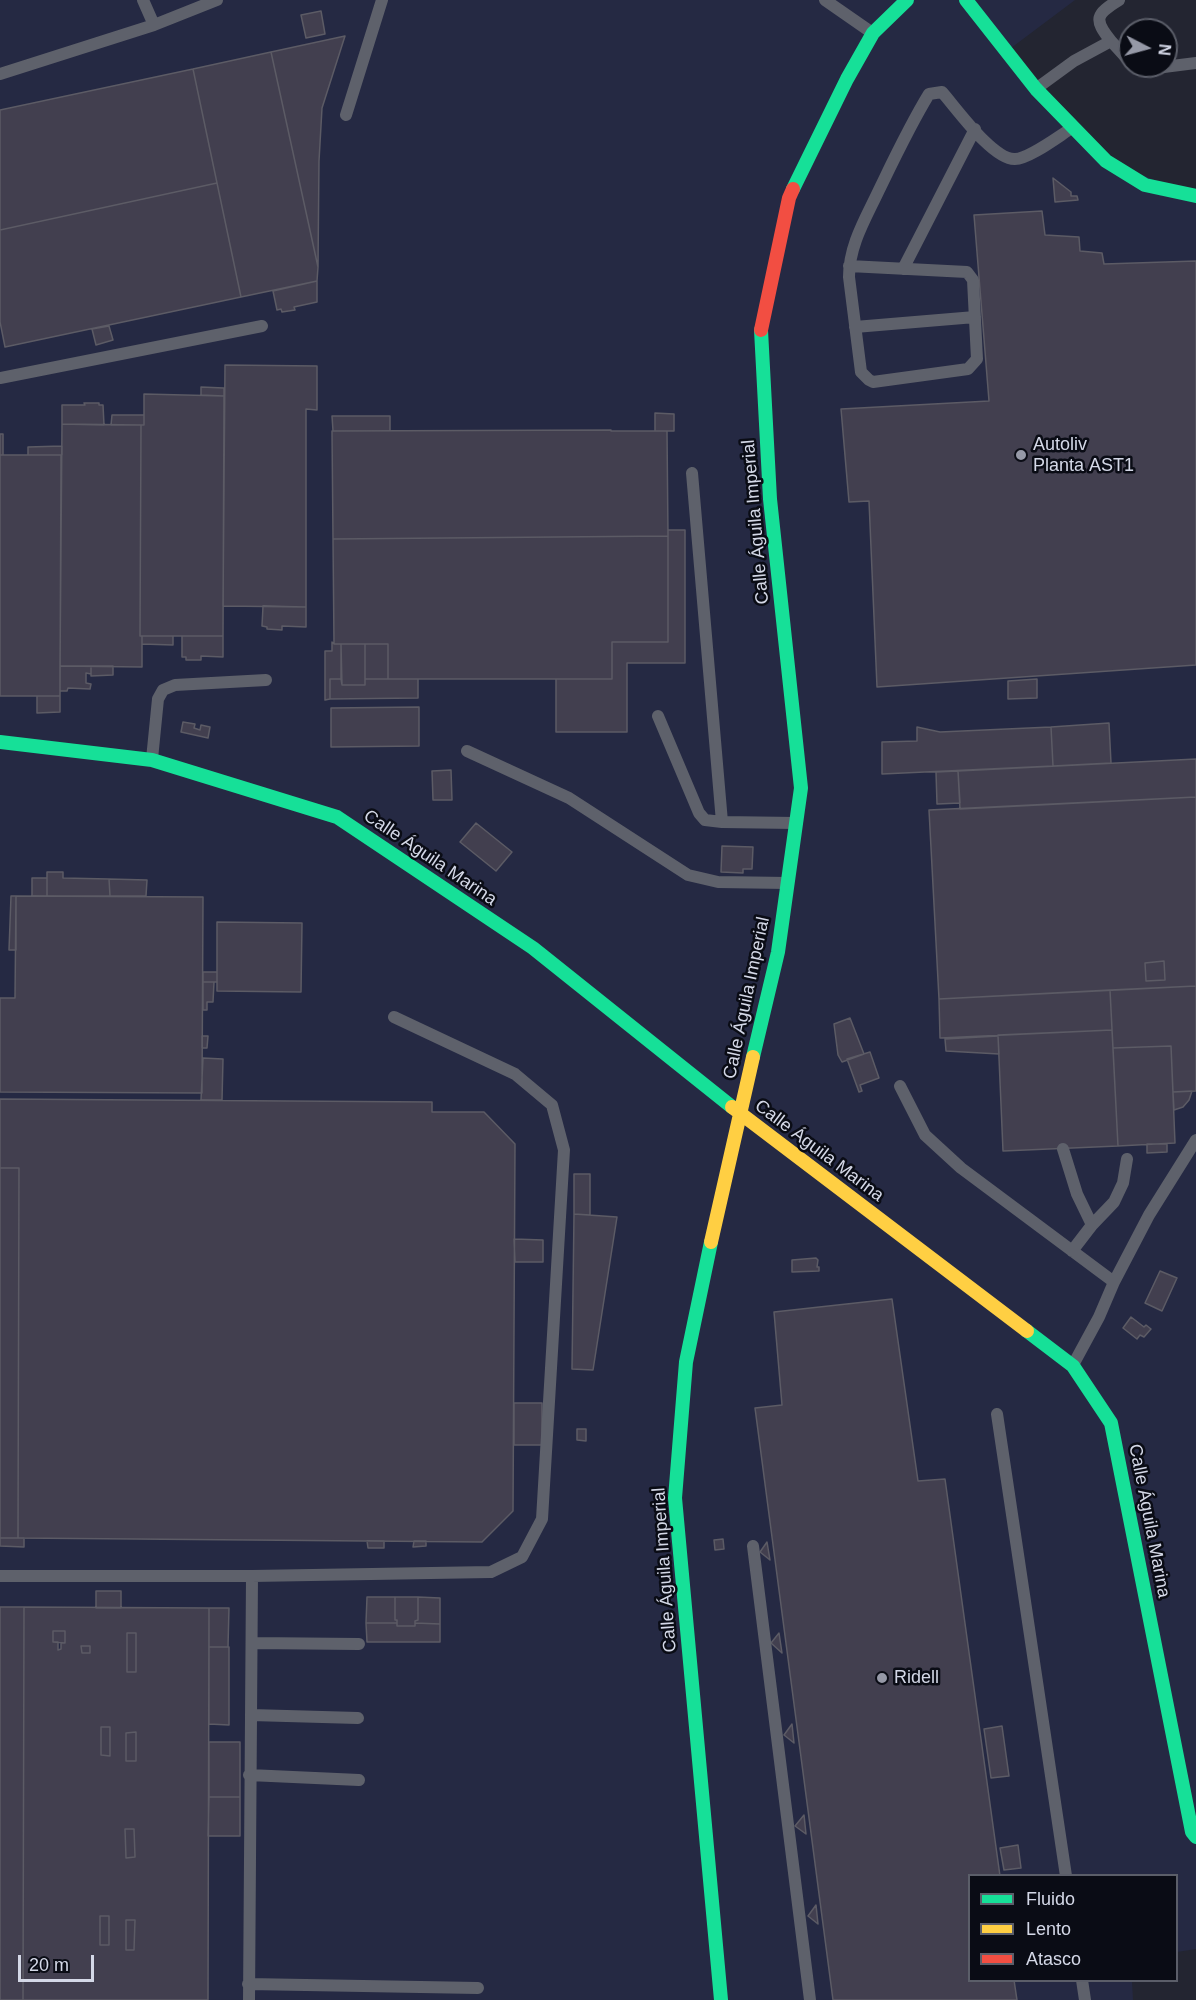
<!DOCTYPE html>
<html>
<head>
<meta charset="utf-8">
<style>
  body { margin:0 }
  #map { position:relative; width:1196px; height:2000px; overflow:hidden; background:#232531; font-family:Helvetica,sans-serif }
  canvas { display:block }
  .legend { position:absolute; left:968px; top:1874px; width:210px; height:108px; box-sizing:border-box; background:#0a0c15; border:2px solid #5b5e69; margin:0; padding:8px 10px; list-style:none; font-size:18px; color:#d4d8e7 }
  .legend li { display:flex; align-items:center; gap:12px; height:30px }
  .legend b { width:30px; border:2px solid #5b5e69 }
  .north { position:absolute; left:1118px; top:18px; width:60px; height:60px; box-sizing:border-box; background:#0a0c15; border:2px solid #5b5e69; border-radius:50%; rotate:96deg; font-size:16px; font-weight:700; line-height:24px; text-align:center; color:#d4d8e7 }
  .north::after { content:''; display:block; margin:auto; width:21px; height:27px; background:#9699a7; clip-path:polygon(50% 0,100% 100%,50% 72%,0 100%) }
  .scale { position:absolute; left:18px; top:1955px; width:76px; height:27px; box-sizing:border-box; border:3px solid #d4d8e7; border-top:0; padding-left:8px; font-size:18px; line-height:21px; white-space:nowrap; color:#d4d8e7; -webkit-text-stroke:4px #0a0c15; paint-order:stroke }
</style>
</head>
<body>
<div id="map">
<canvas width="1196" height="2000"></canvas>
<ul class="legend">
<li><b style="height:8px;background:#16e098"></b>Fluido</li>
<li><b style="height:8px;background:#ffcf43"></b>Lento</li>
<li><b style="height:8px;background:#f24e42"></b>Atasco</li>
</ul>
<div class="north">N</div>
<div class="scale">20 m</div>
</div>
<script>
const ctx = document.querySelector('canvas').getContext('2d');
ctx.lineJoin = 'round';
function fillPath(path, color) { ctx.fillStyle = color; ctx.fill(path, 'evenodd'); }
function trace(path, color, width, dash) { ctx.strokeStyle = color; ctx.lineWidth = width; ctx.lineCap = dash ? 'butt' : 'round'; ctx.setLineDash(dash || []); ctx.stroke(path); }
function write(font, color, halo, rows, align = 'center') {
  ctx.font = font + ' Helvetica,sans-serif'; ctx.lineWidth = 5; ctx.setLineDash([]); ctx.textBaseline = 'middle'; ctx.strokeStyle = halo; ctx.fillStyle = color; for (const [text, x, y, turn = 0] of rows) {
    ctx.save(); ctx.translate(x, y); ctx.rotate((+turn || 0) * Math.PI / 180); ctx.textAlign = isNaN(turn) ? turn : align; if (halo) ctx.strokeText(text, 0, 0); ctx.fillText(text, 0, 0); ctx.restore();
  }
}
const built = new Path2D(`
  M 0,0 L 1075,0 L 1007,51 L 1106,161 L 1196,196 L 1196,1949 L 1177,1952 L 1176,1876 L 970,1876 L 970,1980 L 1132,1981 L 1133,2000 L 0,2000 Z`);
const building = new Path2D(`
  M 321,11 L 325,34 L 306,38 L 301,15 Z
  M 345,36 L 322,108 L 319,161 L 318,267 L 271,52 Z
  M 271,52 L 318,267 L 317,281 L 241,297 L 193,69 Z
  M 193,69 L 217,183 L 0,230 L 0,110 Z
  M 1053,178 L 1071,192 L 1071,196 L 1077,196 L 1078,200 L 1055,202 Z
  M 217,183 L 241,297 L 5,347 L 0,322 L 0,230 Z
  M 1042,211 L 1045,235 L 1079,237 L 1080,251 L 1102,253 L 1104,264 L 1196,261 L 1196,665 L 877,687 L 869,501 L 849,502 L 841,409 L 989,401 L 974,215 Z
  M 317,281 L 317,302 L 294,307 L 295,310 L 282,312 L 281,309 L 277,310 L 273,291 Z
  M 109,326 L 113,340 L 96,345 L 92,329 Z
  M 225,365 L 317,366 L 317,410 L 306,409 L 306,607 L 223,606 Z
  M 201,387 L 224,388 L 224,396 L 201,395 Z
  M 144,394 L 224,396 L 223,636 L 140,636 L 141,425 L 144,425 Z
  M 84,403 L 99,403 L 99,405 L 103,405 L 104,425 L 62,424 L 62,405 L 85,405 Z
  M 655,413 L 674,414 L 674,431 L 655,431 Z
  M 112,415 L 144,415 L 144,425 L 111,425 Z
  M 332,416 L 390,416 L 390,431 L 333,431 Z
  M 62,424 L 141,425 L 140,636 L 142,636 L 142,667 L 60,666 Z
  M 611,430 L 611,431 L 667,431 L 668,536 L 333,539 L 332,431 Z
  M 0,434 L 3,434 L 3,455 L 0,455 Z
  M 62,446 L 62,455 L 28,455 L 28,447 Z
  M 0,455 L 61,455 L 60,696 L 0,696 Z
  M 668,530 L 685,530 L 685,663 L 627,663 L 627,732 L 556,732 L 556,679 L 612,679 L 612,642 L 668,642 Z
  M 668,536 L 668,642 L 612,642 L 612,679 L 388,679 L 388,644 L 334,644 L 333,539 Z
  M 263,606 L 306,607 L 306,627 L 282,626 L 282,630 L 267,629 L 267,627 L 262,626 Z
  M 142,636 L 173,636 L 173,645 L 142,644 Z
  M 182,636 L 223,636 L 223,657 L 201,656 L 201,660 L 186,660 L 186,657 L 182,657 Z
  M 332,642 L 334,644 L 341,644 L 341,679 L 330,679 L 330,699 L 325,700 L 325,651 L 332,651 Z
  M 341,644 L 365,644 L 365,685 L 342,685 Z
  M 365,644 L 388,644 L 388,679 L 365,679 Z
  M 60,666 L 91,666 L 91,674 L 86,673 L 86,683 L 91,684 L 90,689 L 68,688 L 67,691 L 60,691 Z
  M 91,666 L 113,666 L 113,675 L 91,676 Z
  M 330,679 L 341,679 L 342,685 L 365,685 L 365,679 L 418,679 L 418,698 L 330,699 Z
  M 1037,679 L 1037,698 L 1008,699 L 1008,681 Z
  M 37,696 L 60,696 L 60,712 L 37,713 Z
  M 419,707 L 419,746 L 331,747 L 331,708 Z
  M 183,722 L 195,724 L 194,728 L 200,730 L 201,725 L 210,727 L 208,738 L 181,732 Z
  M 1109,723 L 1111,763 L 1053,766 L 1051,727 Z
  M 917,727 L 940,732 L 1051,727 L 1053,766 L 882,774 L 882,742 L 917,741 Z
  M 1196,759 L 1196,797 L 960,809 L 958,771 Z
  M 451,770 L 452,800 L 433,800 L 432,771 Z
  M 958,771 L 960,803 L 937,804 L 936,772 Z
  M 1196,797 L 1196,986 L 939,999 L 929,810 ZM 1164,961 L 1165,980 L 1146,981 L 1145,963 Z
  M 476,823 L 512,852 L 496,871 L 460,842 Z
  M 722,846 L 753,847 L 752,869 L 743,869 L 743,873 L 721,872 Z
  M 47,872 L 63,872 L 63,878 L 109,879 L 110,896 L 47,896 Z
  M 32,878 L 47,878 L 47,896 L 32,896 Z
  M 109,879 L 147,880 L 146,896 L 110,896 Z
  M 11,896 L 16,896 L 16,950 L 9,950 Z
  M 16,896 L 203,897 L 202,1093 L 0,1092 L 0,998 L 15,998 Z
  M 217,922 L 302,923 L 301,992 L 217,991 Z
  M 1164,961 L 1165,980 L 1146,981 L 1145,963 Z
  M 203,972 L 217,972 L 217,982 L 203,982 Z
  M 203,982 L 214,982 L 213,1002 L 207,1002 L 207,1010 L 203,1010 Z
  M 1196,986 L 1196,1091 L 1173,1092 L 1171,1046 L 1113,1048 L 1110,990 Z
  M 1110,990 L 1112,1030 L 940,1038 L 939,999 Z
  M 850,1018 L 864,1054 L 842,1062 L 838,1055 L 834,1024 Z
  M 1112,1030 L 1118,1146 L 1003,1151 L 998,1035 Z
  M 202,1036 L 208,1036 L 207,1048 L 202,1048 Z
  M 998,1036 L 999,1054 L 946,1051 L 945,1039 Z
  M 1171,1046 L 1175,1143 L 1118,1146 L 1113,1048 Z
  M 870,1052 L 879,1078 L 860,1085 L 862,1091 L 859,1092 L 847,1059 Z
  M 203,1058 L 223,1059 L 222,1100 L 201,1100 Z
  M 1192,1091 L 1189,1100 L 1183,1107 L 1174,1110 L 1173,1092 Z
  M 0,1099 L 432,1102 L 432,1112 L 484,1112 L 515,1144 L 513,1511 L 482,1542 L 18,1538 L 19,1168 L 0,1168 Z
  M 1147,1144 L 1167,1144 L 1167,1152 L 1147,1153 Z
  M 0,1168 L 19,1168 L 18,1538 L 0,1538 Z
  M 574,1174 L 590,1174 L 590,1215 L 574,1214 Z
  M 574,1214 L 617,1217 L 593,1370 L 572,1369 Z
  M 514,1239 L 543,1240 L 543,1262 L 515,1262 Z
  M 816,1258 L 818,1260 L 817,1267 L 819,1267 L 819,1271 L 792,1272 L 792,1260 Z
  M 1160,1271 L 1177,1278 L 1162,1311 L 1145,1303 Z
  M 892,1299 L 918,1481 L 945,1479 L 1000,1876 L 970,1876 L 970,1980 L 1014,1980 L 1017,2000 L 833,2000 L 755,1408 L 782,1405 L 774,1312 Z
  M 1131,1317 L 1144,1327 L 1146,1325 L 1151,1329 L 1144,1337 L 1140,1335 L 1137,1339 L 1123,1328 Z
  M 514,1403 L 542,1403 L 542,1445 L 514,1445 Z
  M 577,1429 L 586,1429 L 586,1441 L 577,1440 Z
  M 0,1538 L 24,1538 L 24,1547 L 0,1546 Z
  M 723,1539 L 724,1549 L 715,1550 L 714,1540 Z
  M 367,1541 L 384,1541 L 384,1548 L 368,1548 Z
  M 414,1541 L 426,1541 L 426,1546 L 413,1547 Z
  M 767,1542 L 770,1560 L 760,1552 Z
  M 96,1591 L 121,1591 L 121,1608 L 96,1608 Z
  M 367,1597 L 395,1597 L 395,1620 L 397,1620 L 397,1623 L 366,1623 Z
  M 395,1597 L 418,1597 L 418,1620 L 415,1621 L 415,1626 L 397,1626 L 397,1620 L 395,1620 Z
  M 418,1597 L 440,1598 L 440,1624 L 415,1623 L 415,1621 L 418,1620 Z
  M 0,1607 L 24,1607 L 23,2000 L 0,2000 Z
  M 24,1607 L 209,1608 L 208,2000 L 23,2000 ZM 53,1631 L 65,1631 L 65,1643 L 61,1643 L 61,1649 L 58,1650 L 58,1642 L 53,1642 ZM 127,1633 L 136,1633 L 136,1672 L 127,1672 ZM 81,1646 L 90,1646 L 90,1653 L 82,1653 ZM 101,1727 L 110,1727 L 110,1756 L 101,1755 ZM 136,1732 L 136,1761 L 126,1761 L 126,1733 ZM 125,1829 L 134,1829 L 135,1857 L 126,1858 ZM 100,1916 L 109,1916 L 109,1945 L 100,1945 ZM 126,1920 L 135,1920 L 134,1950 L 126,1950 Z
  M 209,1608 L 229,1608 L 228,1647 L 209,1647 Z
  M 366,1623 L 397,1623 L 397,1626 L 415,1626 L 415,1623 L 440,1624 L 440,1642 L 367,1642 Z
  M 53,1631 L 65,1631 L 65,1643 L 53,1642 Z
  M 127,1633 L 136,1633 L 136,1672 L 127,1672 Z
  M 779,1633 L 782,1653 L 771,1643 Z
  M 81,1646 L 90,1646 L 90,1653 L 82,1653 Z
  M 209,1647 L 229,1647 L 229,1725 L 209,1724 Z
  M 792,1724 L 794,1743 L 784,1735 Z
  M 1002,1726 L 1009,1776 L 991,1778 L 984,1729 Z
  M 101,1727 L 110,1727 L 110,1756 L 101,1755 Z
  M 136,1732 L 136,1761 L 126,1761 L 126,1733 Z
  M 209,1742 L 240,1742 L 240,1797 L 209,1797 Z
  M 209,1797 L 240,1797 L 240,1836 L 208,1836 Z
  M 804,1815 L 806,1834 L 795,1826 Z
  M 125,1829 L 134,1829 L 135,1857 L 126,1858 Z
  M 1018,1845 L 1021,1868 L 1004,1870 L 1000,1848 Z
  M 816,1905 L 818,1924 L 808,1916 Z
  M 100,1916 L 109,1916 L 109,1945 L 100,1945 Z
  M 126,1920 L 135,1920 L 134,1950 L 126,1950 Z`);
const lane = new Path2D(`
  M 143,0 L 154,25
  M 825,0 L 871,32
  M 1111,41 C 1093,19 1096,14 1119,0
  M 1138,66 L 1148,69 L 1196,63
  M 0,74 L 154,25 L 217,0
  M 1037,88 L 1074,61 L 1111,41 L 1130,62
  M 346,115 L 382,0
  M 849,266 L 967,272 L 973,280 L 977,359 L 968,369 L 873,382 L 869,380 L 861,372 L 849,277 C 849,245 866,218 879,190 C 895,157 910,125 929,94 L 942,92 C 957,109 993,160 1015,159 C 1029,159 1059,136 1072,128
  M 903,269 L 975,129
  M 855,327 L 975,317
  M 0,378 L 262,326
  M 692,473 L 722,822
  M 658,716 L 699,813 L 705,820 L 722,822 L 795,823
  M 467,751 L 569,798 L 688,875 L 718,882 L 787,883
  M 152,759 L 158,699 L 163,690 L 175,685 L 266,680
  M 900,1086 L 925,1135 L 961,1168 L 1114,1282
  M 1063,1149 L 1077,1194 L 1092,1225
  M 1072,1251 L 1092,1225 L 1114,1202 L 1123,1183 L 1127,1159
  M 1073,1365 L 1099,1317 L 1114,1282 L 1149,1215 L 1196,1140
  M 997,1414 L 1066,1876
  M 753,1546 L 810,2000
  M 0,1576 L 252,1576 L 491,1572 L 522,1557 L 542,1519 L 564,1150 L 552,1105 L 515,1074 L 394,1017
  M 252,1643 L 359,1644
  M 251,1715 L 358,1718
  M 249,1775 L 359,1780
  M 1082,1980 L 1085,2000
  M 248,1984 L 478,1988
  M 249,2000 L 252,1576`);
const fast = new Path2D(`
  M 966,0 L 1036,89 L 1106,161 L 1145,185 L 1196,196
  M 793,189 L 847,79 L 873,33 L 907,0
  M 0,742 L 152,760 L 337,817 L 533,948 L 732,1107
  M 753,1057 L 778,952 L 801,788 L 770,499 L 761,330
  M 711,1242 L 686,1362 L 675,1498 L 721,2000
  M 1027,1331 L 1073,1366 L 1111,1423 L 1192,1832 L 1196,1837`);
const slow = new Path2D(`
  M 732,1107 L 1027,1331
  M 711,1242 L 753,1057`);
const jam = new Path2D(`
  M 761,330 L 789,198 L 793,189`);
const markers = [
  [1021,455,6,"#9699a7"],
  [882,1678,6,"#9699a7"]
];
const poiNames = [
  ["Autoliv",1033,445],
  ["Planta AST1",1033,466],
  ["Ridell",894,1678]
];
const streetNames = [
  ["Calle Águila Imperial",756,522,-95],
  ["Calle Águila Marina",430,858,34],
  ["Calle Águila Imperial",747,998,-78],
  ["Calle Águila Marina",819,1151,37],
  ["Calle Águila Marina",1149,1521,79],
  ["Calle Águila Imperial",665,1570,-94]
];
fillPath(built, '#252943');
fillPath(building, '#423f4f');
trace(building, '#5c5b65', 1.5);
trace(lane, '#5e616b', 12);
trace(fast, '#16e098', 14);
trace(slow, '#ffcf43', 14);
trace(jam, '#f24e42', 14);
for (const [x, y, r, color] of markers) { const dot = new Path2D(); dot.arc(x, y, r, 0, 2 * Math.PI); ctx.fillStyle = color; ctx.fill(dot); trace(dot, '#0a0c15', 2); }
write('18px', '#d4d8e7', '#0a0c15', poiNames, 'left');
write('18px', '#d4d8e7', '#0a0c15', streetNames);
</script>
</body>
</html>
